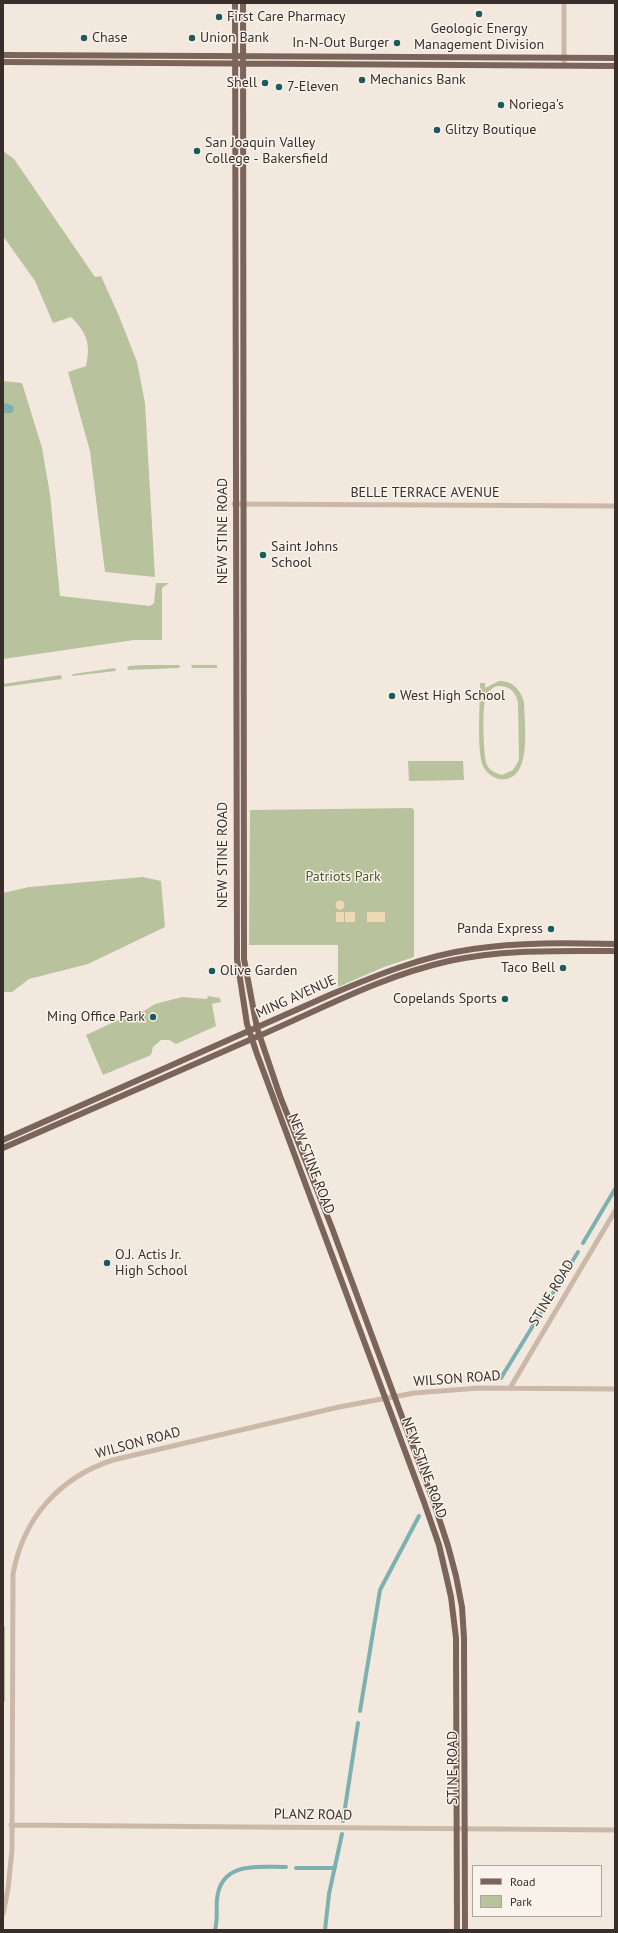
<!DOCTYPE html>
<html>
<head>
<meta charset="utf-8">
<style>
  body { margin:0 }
  #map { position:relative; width:618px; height:1933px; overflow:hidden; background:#f3e8de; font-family:"PT Sans",sans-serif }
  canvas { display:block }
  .frame { position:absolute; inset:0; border:4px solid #392e29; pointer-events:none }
  .legend { position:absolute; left:472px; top:1865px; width:130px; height:52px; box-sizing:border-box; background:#faf3eb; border:1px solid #ada49d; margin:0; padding:5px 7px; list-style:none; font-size:12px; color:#392e29 }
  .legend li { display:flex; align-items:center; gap:8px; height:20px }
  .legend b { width:20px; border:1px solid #ada49d }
</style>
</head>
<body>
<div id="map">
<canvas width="618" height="1933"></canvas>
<div class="frame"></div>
<ul class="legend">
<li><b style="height:5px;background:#7b645a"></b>Road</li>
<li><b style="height:11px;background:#b8c39d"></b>Park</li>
</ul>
</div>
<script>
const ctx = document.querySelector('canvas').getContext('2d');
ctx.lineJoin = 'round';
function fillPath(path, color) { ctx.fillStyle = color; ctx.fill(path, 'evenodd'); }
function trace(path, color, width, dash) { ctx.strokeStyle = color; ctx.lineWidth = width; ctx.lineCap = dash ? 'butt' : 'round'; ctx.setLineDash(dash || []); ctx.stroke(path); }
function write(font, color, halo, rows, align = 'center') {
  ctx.font = font + ' "PT Sans",sans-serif'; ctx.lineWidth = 3; ctx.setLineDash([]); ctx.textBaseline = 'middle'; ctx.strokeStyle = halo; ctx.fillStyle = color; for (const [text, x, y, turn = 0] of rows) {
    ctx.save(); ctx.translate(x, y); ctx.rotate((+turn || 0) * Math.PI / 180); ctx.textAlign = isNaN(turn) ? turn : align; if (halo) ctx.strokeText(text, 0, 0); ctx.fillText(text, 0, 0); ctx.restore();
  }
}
const green = new Path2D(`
  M 3,151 L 14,159 L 95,277 L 101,276 L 119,316 L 137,362 L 145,403 L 155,577 L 105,572 L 90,451 L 68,372 L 86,366 C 91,344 87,333 71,317 L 53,323 L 35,281 L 3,236 Z
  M 3,381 L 22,383 L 42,448 L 50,494 L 60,596 L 150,606 L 154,603 L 156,583 L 169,583 L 162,588 L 162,640 L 134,640 L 3,659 Z
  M 144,665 L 179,665 L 180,666 L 179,668 L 128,670 L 127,668 L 129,666 Z
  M 191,665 L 217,665 L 217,668 L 192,668 Z
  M 115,668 L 116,671 L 72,676 L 73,674 Z
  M 61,675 L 62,679 L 3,687 L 3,684 Z
  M 499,681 C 513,681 520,689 524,702 C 524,722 534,784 499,779 C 491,777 484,771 482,763 C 477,746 480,703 480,683 L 485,683 L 485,688 ZM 497,686 C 509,685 517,692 518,704 L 519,760 L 513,770 L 502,775 C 496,773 490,771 487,765 C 483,756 482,705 486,696 C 488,691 492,688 497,686 Z
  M 408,761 L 463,761 L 464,780 L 409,781 Z
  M 412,808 L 414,810 L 414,957 L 384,967 L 338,987 L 338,945 L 249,945 L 250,810 Z
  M 143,877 L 161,881 L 165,927 L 88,964 L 29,979 L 12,992 L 3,992 L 3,893 L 29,887 Z
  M 208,996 L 220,998 L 221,1002 L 212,1004 L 216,1026 L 176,1044 L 169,1040 L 161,1040 L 153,1047 L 151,1055 L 103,1075 L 86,1035 L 116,1021 L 144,1011 L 155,1004 L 182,997 L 207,999 Z
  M 3,1626 L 5,1626 L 5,1702 L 3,1702 Z`);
const sand = new Path2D(`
  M335.5 905a4.5 4.5 0 1 1 9 0a4.5 4.5 0 1 1-9 0Z
  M 336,912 L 344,912 L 344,922 L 336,922 Z
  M 345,912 L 355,912 L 355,922 L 345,922 Z
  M 367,912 L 385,912 L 385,922 L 367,922 Z`);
const water = new Path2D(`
  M 3,402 L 13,406 L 14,409 L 12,413 L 3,413 Z`);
const canal = new Path2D(`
  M 583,1243 L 615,1189
  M 501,1378 L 578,1252
  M 360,1711 L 380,1590 L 419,1516
  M 343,1821 L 358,1723
  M 296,1868 L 335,1868
  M 215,1930 C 218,1920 216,1909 217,1899 C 221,1861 258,1867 286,1867
  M 325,1930 L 329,1894 L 342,1834`);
const minor = new Path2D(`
  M 564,61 L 564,3
  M 234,504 L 615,506
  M 510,1388 L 615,1211
  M 11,1825 L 615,1830
  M 3,1914 L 8,1889 L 12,1850 L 13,1574 C 23,1518 60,1477 113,1460 L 339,1407 L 414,1393 L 479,1388 L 615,1389`);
const major = new Path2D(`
  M 235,3 L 237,959 L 247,1024 L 257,1054 L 424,1502 L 439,1545 L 446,1575 L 451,1597 L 456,1638 L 457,1930
  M 243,3 L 244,959 L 257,1028 L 280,1096 L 332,1228 L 434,1503 L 448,1546 L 456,1576 L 462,1607 L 464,1638 L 465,1930
  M 3,55 L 615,58
  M 3,62 L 615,66
  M 3,1140 L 332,994 C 377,975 423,956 473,949 C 520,942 567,943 615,944
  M 3,1148 C 89,1110 175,1073 261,1035 C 323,1008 382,976 449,961 C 504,949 559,951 615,951`);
const markers = [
  [479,14,4,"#1d5a5c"],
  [219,17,4,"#1d5a5c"],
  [84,38,4,"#1d5a5c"],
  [192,38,4,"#1d5a5c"],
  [397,43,4,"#1d5a5c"],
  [362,80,4,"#1d5a5c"],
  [265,83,4,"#1d5a5c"],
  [279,87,4,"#1d5a5c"],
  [501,105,4,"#1d5a5c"],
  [437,130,4,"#1d5a5c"],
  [197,151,4,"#1d5a5c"],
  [263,555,4,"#1d5a5c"],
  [392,696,4,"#1d5a5c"],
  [551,929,4,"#1d5a5c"],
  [563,968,4,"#1d5a5c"],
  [212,971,4,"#1d5a5c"],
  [505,999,4,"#1d5a5c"],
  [153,1017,4,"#1d5a5c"],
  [107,1263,4,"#1d5a5c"]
];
const poiNames = [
  ["First Care Pharmacy",227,17],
  ["Geologic Energy",479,29,"center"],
  ["Management Division",479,45,"center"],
  ["Chase",92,38],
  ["Union Bank",200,38],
  ["In-N-Out Burger",389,43,"right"],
  ["Mechanics Bank",370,80],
  ["Shell",257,83,"right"],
  ["7-Eleven",287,87],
  ["Noriega's",509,105],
  ["Glitzy Boutique",445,130],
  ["San Joaquin Valley",205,143],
  ["College - Bakersfield",205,159],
  ["Saint Johns",271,547],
  ["School",271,563],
  ["West High School",400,696],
  ["Panda Express",543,929,"right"],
  ["Taco Bell",555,968,"right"],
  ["Olive Garden",220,971],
  ["Copelands Sports",497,999,"right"],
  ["Ming Office Park",145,1017,"right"],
  ["O.J. Actis Jr.",115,1255],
  ["High School",115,1271]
];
const streetNames = [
  ["BELLE TERRACE AVENUE",425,493],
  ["NEW STINE ROAD",223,531,-90],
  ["NEW STINE ROAD",223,855,-90],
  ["MING AVENUE",296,997,-24],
  ["NEW STINE ROAD",311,1164,69],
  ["STINE ROAD",552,1293,-59],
  ["WILSON ROAD",457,1379,-4],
  ["WILSON ROAD",138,1443,-15],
  ["NEW STINE ROAD",424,1468,70],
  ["STINE ROAD",453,1768,-90],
  ["PLANZ ROAD",313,1815,1]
];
const parkNames = [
  ["Patriots Park",343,877]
];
fillPath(green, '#b8c39d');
fillPath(sand, '#efd9b4');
fillPath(water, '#7cb1b1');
trace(canal, '#7cb1b1', 4);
trace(minor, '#ccb8a9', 5);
trace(major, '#7b645a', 6);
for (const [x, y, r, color] of markers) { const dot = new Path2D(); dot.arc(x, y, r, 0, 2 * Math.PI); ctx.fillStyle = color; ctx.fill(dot); trace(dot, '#faf3eb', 1.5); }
write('14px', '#392e29', '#faf3eb', poiNames, 'left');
write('14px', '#392e29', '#faf3eb', streetNames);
write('14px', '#4a582c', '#faf3eb', parkNames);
</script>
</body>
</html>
